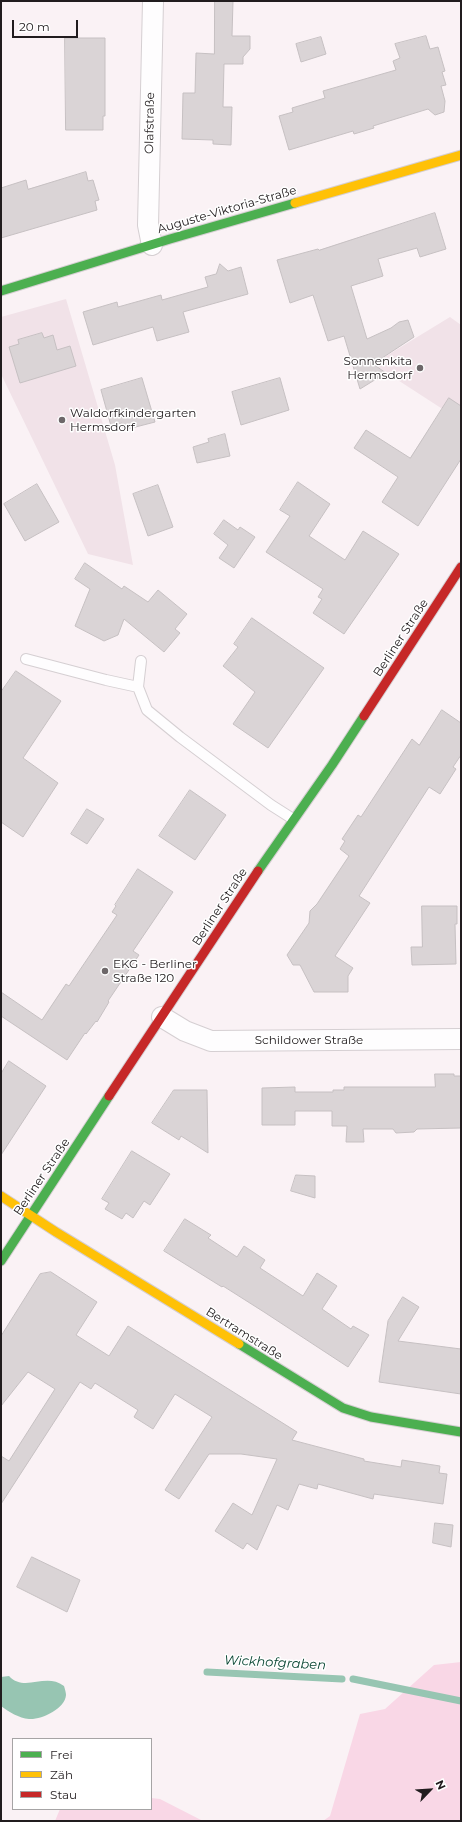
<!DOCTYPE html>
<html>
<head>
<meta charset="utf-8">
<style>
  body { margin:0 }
  #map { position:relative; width:462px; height:1822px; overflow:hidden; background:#faf2f5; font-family:Montserrat,sans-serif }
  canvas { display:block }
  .frame { position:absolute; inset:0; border:2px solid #211c1e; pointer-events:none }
  .legend { position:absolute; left:12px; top:1738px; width:140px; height:72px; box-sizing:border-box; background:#fff; border:1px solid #a6a4a5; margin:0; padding:5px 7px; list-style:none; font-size:12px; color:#211c1e }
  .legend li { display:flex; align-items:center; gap:8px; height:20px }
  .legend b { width:20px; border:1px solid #a6a4a5 }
  .north { position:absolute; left:410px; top:1770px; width:40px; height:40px; -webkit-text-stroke:3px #fff; paint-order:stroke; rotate:65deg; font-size:11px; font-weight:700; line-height:16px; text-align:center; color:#211c1e }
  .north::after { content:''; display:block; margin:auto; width:14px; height:18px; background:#211c1e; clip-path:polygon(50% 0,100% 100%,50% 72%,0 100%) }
  .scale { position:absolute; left:12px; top:20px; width:66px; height:18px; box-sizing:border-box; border:2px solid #211c1e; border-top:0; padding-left:5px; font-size:12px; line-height:14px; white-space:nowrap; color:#211c1e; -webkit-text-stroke:3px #fff; paint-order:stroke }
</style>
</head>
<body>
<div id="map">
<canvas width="462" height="1822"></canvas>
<div class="frame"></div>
<ul class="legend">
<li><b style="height:5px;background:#4caf50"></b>Frei</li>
<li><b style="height:5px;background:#ffc107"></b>Zäh</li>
<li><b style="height:5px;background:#c62828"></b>Stau</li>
</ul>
<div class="north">N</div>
<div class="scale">20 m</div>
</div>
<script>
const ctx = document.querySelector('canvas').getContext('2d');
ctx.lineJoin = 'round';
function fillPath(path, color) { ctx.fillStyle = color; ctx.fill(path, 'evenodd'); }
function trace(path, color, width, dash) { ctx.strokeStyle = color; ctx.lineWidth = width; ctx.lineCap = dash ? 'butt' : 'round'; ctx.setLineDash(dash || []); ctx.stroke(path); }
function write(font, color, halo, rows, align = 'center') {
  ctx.font = font + ' Montserrat,sans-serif'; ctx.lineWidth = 3; ctx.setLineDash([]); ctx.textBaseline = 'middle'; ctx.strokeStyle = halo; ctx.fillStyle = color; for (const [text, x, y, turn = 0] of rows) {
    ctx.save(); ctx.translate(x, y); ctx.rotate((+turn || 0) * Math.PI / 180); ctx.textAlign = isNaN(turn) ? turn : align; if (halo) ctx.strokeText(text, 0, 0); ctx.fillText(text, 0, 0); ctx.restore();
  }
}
const built = new Path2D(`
  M 66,299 L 115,465 L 133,565 L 88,554 L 1,374 L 1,317 Z
  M 450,317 L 461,325 L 461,421 L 373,364 Z`);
const green = new Path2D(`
  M 461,1662 L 461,1821 L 323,1821 L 330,1816 L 360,1714 L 385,1709 L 434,1665 Z
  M 151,1798 L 160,1799 L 203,1821 L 55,1821 L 60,1809 L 151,1809 Z`);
const water = new Path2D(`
  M 9,1676 C 25,1693 45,1672 64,1686 C 65,1689 66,1693 66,1695 C 65,1709 41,1720 29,1719 C 19,1718 9,1712 1,1706 L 1,1677 Z`);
const stream = new Path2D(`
  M 207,1672 L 342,1679
  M 353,1679 L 461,1701`);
const building = new Path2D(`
  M 215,1 L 233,1 L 232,36 L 250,36 L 250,49 L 243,57 L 243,64 L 224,64 L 223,107 L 232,107 L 231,145 L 213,144 L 213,140 L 182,139 L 183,93 L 195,93 L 196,53 L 214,54 Z
  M 426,36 L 430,49 L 438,47 L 445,71 L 442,72 L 446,85 L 441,86 L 445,101 L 444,112 L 435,115 L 428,109 L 373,126 L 374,128 L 354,134 L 353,131 L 289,150 L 279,116 L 293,112 L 292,108 L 325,98 L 323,91 L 396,70 L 393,61 L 400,58 L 395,44 Z
  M 321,37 L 326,54 L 301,62 L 296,44 Z
  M 65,38 L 105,38 L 105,116 L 103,116 L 103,130 L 66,130 Z
  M 86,172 L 88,181 L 93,180 L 99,200 L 95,201 L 97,210 L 1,238 L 1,188 L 26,180 L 28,189 Z
  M 435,213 L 446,249 L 420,257 L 417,248 L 378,259 L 383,276 L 351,286 L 367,339 L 391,328 L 399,322 L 408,320 L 414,337 L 373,364 L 386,373 L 360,389 L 344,336 L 328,341 L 313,295 L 290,303 L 277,260 L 318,249 L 319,250 Z
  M 220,264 L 228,271 L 241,267 L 248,294 L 183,312 L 189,332 L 157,341 L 153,327 L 93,345 L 83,312 L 117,302 L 118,307 L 161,295 L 162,300 L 208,287 L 205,277 L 216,274 Z
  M 42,333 L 44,338 L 53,335 L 57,350 L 70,346 L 76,366 L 20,383 L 9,347 L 19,344 L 18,340 Z
  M 142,378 L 155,422 L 124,430 L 122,423 L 111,426 L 101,390 Z
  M 280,378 L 289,410 L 241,425 L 232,392 Z
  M 449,398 L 461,406 L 461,459 L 418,526 L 382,502 L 398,477 L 354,448 L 366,430 L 410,458 Z
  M 225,434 L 230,456 L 197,463 L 193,447 L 209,442 L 208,439 Z
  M 298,482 L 330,504 L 309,536 L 345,560 L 363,531 L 399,554 L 344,634 L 313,613 L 322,599 L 318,597 L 323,589 L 266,552 L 290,516 L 280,510 Z
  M 37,484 L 59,522 L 25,541 L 4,504 Z
  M 158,485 L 173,527 L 148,536 L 133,494 Z
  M 224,520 L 238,530 L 240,527 L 255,537 L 234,568 L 219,558 L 228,545 L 214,534 Z
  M 85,563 L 122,589 L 124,586 L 148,602 L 158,590 L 187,614 L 175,629 L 180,633 L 164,652 L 124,619 L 118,635 L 104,641 L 75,626 L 90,589 L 75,579 Z
  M 252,618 L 324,668 L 268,748 L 233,724 L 255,692 L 223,666 L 238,647 L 234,644 Z
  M 16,671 L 61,701 L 23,758 L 58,783 L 23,837 L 1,822 L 1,692 Z
  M 442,710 L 461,723 L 461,755 L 453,767 L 456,769 L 440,794 L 429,787 L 359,896 L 370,903 L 335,956 L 353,968 L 348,976 L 348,992 L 314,992 L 300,965 L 293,965 L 287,955 L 309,923 L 310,911 L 317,904 L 349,856 L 340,849 L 345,841 L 342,839 L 358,815 L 361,817 L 412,739 L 419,745 Z
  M 190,790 L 226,815 L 195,860 L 159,836 Z
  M 87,809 L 104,819 L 87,844 L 71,834 Z
  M 138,869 L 173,892 L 133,951 L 139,955 L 108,1001 L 109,1002 L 97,1022 L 96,1021 L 86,1034 L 85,1033 L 67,1060 L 1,1016 L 1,992 L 42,1020 L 66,984 L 69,986 L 117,915 L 112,912 L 116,906 L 115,905 Z
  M 422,906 L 457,906 L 457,924 L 455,924 L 456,964 L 412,965 L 411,947 L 422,947 Z
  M 9,1061 L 46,1086 L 1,1155 L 1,1074 Z
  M 435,1074 L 454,1074 L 454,1076 L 461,1076 L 461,1128 L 417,1129 L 414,1132 L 396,1133 L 393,1129 L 363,1129 L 364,1142 L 346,1142 L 347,1126 L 332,1126 L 332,1111 L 295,1111 L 295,1125 L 262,1125 L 262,1088 L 295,1087 L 295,1092 L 333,1092 L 333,1090 L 344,1090 L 344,1087 L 435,1087 Z
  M 174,1090 L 207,1090 L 208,1153 L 181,1136 L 179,1140 L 152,1123 Z
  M 132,1151 L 170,1174 L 150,1205 L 144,1201 L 133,1218 L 126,1213 L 122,1219 L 105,1209 L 109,1203 L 102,1199 Z
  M 296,1175 L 315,1176 L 315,1198 L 291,1191 Z
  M 185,1219 L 211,1235 L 208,1238 L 237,1257 L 244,1246 L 265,1260 L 260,1268 L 303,1296 L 317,1273 L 337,1286 L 322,1309 L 351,1329 L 353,1326 L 369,1335 L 348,1367 L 264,1312 L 223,1286 L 222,1287 L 164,1251 Z
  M 51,1272 L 97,1302 L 76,1335 L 109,1356 L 128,1326 L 297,1432 L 292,1440 L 364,1459 L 364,1461 L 401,1467 L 402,1460 L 440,1466 L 439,1473 L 447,1474 L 443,1504 L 374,1494 L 373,1499 L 318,1484 L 317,1489 L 299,1484 L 288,1510 L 277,1505 L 257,1550 L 247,1543 L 243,1549 L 215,1531 L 233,1503 L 252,1515 L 277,1459 L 241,1454 L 209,1454 L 179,1499 L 165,1490 L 212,1417 L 175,1394 L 153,1429 L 134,1417 L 138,1410 L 95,1383 L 91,1389 L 80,1382 L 1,1504 L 1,1456 L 9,1461 L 55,1389 L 28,1372 L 1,1406 L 1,1336 L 40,1274 Z
  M 403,1297 L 419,1307 L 398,1341 L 461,1349 L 461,1394 L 379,1382 L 388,1321 Z
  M 435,1523 L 453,1525 L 451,1547 L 433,1543 Z
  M 32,1557 L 80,1580 L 67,1612 L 17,1587 Z`);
const lane = new Path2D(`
  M 26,659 L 106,680 L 138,687
  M 141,661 L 138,687 L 147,710 L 180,737 L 271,805 L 293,819`);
const street = new Path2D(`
  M 152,245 L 148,225 L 153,1
  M 162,1017 L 185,1031 L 211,1041 L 461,1039`);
const fast = new Path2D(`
  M 1,291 L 170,239 L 295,203
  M 258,871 L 332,765 L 364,716
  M 1,1261 L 109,1096
  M 239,1344 L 343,1408 L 371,1417 L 461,1432`);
const slow = new Path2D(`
  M 295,203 L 461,155
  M 1,1196 L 56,1232 L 239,1344`);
const jam = new Path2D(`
  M 364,716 L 461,567
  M 109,1096 L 258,871`);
const markers = [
  [420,368,4,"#6d6769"],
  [62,420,4,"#6d6769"],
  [105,971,4,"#6d6769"]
];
const streetNames = [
  ["Olafstraße",150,123,-89],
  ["Auguste-Viktoria-Straße",227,210,-16],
  ["Berliner Straße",401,638,-57],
  ["Berliner Straße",220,907,-57],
  ["Schildower Straße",309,1040],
  ["Berliner Straße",42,1177,-56],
  ["Bertramstraße",244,1334,32]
];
const poiNames = [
  ["Sonnenkita",412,361,"right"],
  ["Hermsdorf",412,375,"right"],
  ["Waldorfkindergarten",70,413],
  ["Hermsdorf",70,427],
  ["EKG - Berliner",113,964],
  ["Straße 120",113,978]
];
const waterNames = [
  ["Wickhofgraben",275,1663,3]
];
fillPath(built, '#f1e2e8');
fillPath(green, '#f9d7e6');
fillPath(water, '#97c5b2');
trace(stream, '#97c5b2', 7);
fillPath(building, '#dad4d6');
trace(building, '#c6c0c2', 1);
trace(lane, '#d5cfd2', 12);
trace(street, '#d5cfd2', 22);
trace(fast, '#d5cfd2', 11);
trace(slow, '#d5cfd2', 11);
trace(jam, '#d5cfd2', 11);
trace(lane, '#fefdfe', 10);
trace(street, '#fefdfe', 20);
trace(fast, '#4caf50', 9);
trace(slow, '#ffc107', 9);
trace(jam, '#c62828', 9);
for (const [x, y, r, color] of markers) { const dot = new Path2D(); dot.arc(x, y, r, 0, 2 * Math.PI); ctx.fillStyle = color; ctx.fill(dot); trace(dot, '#fff', 1.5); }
write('12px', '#211c1e', '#fff', streetNames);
write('12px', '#211c1e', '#fff', poiNames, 'left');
write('italic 13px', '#074431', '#fff', waterNames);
</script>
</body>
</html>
